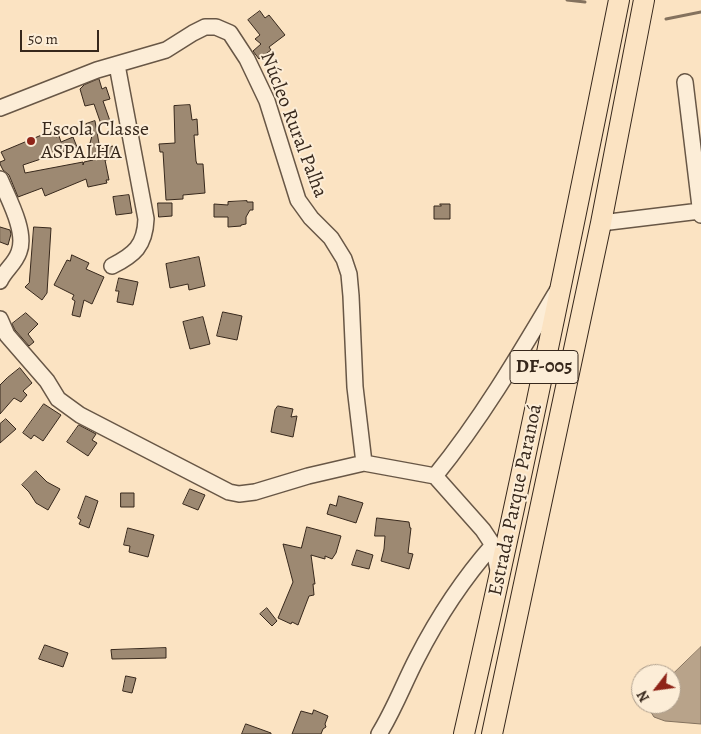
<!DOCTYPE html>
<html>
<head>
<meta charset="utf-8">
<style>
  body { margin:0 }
  #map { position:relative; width:701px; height:734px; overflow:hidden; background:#fbe3c2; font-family:Alegreya,serif }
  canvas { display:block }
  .north { position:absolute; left:631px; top:664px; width:50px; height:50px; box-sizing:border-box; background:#fcedd7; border:1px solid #ad9e8c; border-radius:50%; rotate:240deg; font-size:14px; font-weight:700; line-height:20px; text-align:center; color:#37281c }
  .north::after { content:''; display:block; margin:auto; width:18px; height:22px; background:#8f2418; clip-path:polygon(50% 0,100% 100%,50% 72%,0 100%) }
  .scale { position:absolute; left:20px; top:30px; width:79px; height:22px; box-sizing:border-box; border:2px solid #37281c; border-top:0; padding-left:6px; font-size:15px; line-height:18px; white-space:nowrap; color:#37281c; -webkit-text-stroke:4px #fcedd7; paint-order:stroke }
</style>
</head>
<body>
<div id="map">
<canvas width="701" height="734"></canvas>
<div class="north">N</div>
<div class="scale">50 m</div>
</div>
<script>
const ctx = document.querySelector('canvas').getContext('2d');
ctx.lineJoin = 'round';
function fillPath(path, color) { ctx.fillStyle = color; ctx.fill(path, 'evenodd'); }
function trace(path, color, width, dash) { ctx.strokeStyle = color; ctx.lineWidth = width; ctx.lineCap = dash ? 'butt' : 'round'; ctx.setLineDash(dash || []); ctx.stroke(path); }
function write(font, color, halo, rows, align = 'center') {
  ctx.font = font + ' Alegreya,serif'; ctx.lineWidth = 4; ctx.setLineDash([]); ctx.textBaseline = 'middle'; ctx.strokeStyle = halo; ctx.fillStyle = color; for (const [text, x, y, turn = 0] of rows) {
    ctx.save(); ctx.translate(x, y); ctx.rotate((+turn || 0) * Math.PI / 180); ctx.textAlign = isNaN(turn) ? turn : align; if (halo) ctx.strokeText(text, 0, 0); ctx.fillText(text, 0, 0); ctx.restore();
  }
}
const water = new Path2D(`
  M 701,647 L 701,724 L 665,721 L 654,717 L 647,706 L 648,704 L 671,704 L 671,676 Z`);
const stream = new Path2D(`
  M 567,0 L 585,2
  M 666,19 L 701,12`);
const building = new Path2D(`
  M 260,11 L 265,18 L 269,15 L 285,35 L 269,47 L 271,50 L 259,59 L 253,51 L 261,44 L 255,39 L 260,35 L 248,20 Z
  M 99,79 L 102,89 L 106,87 L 110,99 L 103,101 L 110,121 L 101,124 L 94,104 L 85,106 L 80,89 L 84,85 Z
  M 190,105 L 192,120 L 197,119 L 198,135 L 194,135 L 196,161 L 197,164 L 203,164 L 205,193 L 183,195 L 183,199 L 166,200 L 163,152 L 160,152 L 159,144 L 175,143 L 174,106 Z
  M 95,121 L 100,149 L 113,146 L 116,158 L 105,160 L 109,180 L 106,180 L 107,183 L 88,187 L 86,179 L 45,196 L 42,188 L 18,197 L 9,175 L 3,170 L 0,164 L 0,162 L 5,160 L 1,152 L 44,134 L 45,136 L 54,132 L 56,137 L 59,136 L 61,142 L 73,137 L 77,147 L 23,165 L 25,173 L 83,162 L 83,165 L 84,162 L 93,160 L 90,143 L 93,132 L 88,131 L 86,124 Z
  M 129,195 L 132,213 L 116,215 L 113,197 Z
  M 247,201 L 247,202 L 253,202 L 253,210 L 250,210 L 246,217 L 246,224 L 241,225 L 241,226 L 228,227 L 228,217 L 214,217 L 214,204 L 228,205 L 228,202 Z
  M 158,203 L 172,203 L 172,216 L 159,217 Z
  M 440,204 L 450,204 L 450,219 L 434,219 L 434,206 L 441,206 Z
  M 0,227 L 10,230 L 11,234 L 8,245 L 0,242 Z
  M 34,227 L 51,228 L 47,293 L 42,300 L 25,287 L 29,283 Z
  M 72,255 L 89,263 L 86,269 L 104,277 L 92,304 L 84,300 L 80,317 L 72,315 L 75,301 L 72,299 L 74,295 L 54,285 L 67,260 L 70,261 Z
  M 199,257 L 205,286 L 189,290 L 188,284 L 170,288 L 166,264 Z
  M 119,278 L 138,282 L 133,305 L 117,302 L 119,291 L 116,291 Z
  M 223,312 L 242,316 L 237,340 L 217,336 Z
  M 26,313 L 38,324 L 28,334 L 34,342 L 29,346 L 15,330 L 12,324 Z
  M 203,317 L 210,344 L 190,349 L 183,322 Z
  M 20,368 L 32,383 L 23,391 L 27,395 L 21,402 L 14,398 L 0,414 L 0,385 L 7,378 Z
  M 44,404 L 61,415 L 43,441 L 34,435 L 31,439 L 23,433 Z
  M 278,406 L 293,409 L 291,417 L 297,416 L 293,437 L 271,432 L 275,410 Z
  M 6,419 L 16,429 L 0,443 L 0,424 Z
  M 79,425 L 96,434 L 92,440 L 97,443 L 88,456 L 67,442 Z
  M 36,471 L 47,482 L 60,489 L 48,510 L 36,503 L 29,492 L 22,485 Z
  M 190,489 L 205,495 L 198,510 L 183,504 Z
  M 121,493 L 134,493 L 134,507 L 121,507 Z
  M 86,496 L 98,501 L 89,528 L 79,524 L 81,520 L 78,518 Z
  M 339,496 L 363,503 L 356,523 L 327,514 L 330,504 L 336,506 Z
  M 377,518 L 409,522 L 410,528 L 411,528 L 408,553 L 413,554 L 409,569 L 381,561 L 384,549 L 385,536 L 375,536 Z
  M 307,527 L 341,536 L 336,553 L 332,559 L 325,556 L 325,559 L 311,555 L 315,584 L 313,584 L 314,595 L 309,596 L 298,625 L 292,622 L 291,624 L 278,618 L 293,582 L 283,544 L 301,548 Z
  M 128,528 L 154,535 L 148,557 L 129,552 L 130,546 L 124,545 Z
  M 357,550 L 373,555 L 369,569 L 352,565 Z
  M 267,608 L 277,621 L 272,626 L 260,614 Z
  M 45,645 L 68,653 L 63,667 L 39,659 Z
  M 166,648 L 166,658 L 112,659 L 111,650 Z
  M 126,676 L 136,678 L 132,693 L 123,691 Z
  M 314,710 L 328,716 L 325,724 L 326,727 L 323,729 L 321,734 L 292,734 L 301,711 L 312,714 Z
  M 246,724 L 271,733 L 271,734 L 242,734 Z`);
const minor = new Path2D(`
  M 685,82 L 701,215
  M 0,108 L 97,70 L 166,50 L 193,33 L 205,27 L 216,27 L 230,33 L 247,59 L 267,101 L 298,200 L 311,218 L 331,238 L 344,259 L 349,274 L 351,296 L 355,387 L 364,463
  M 0,179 C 8,198 27,232 19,252 C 15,264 5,270 0,281
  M 601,223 L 700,211
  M 112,266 C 134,255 145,246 146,219 L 117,65
  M 0,319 L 7,335 L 47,381 L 58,399 L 80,415 L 229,492 L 239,494 L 255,492 L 308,476 L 364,463 L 435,476 L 483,530 L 493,545 L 498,570
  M 435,476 C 482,418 519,355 557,291
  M 379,734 C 394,710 404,683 417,658 C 438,617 463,579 493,545`);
const major = new Path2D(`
  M 464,734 C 520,490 570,245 619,0
  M 492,734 L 601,223 L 644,0`);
const markers = [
  [31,141,5,"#8f2418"]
];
const shields = [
  [544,367,68]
];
const shieldNames = [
  ["DF-005",544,367]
];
const streetNames = [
  ["Núcleo Rural Palha",293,125,69],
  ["Estrada Parque Paranoá",516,500,-78]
];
const poiNames = [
  ["Escola Classe",41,130],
  ["ASPALHA",41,153]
];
fillPath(water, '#b8a38a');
trace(water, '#84725e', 1);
trace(stream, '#84725e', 3);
fillPath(building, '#9d8972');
trace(building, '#37281c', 1);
trace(minor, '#685746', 18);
trace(major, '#37281c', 22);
trace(minor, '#fcedd7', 15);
trace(major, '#fbe3c2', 20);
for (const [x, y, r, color] of markers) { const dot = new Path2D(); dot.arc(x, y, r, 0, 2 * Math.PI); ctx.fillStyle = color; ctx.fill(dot); trace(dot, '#fcedd7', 2); }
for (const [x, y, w] of shields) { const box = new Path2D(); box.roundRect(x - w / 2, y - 16.5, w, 33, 4); ctx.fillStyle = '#fcedd7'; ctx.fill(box); trace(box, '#37281c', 1); }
write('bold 19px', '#37281c', null, shieldNames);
write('20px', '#37281c', '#fcedd7', streetNames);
write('20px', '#37281c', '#fcedd7', poiNames, 'left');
</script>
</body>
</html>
